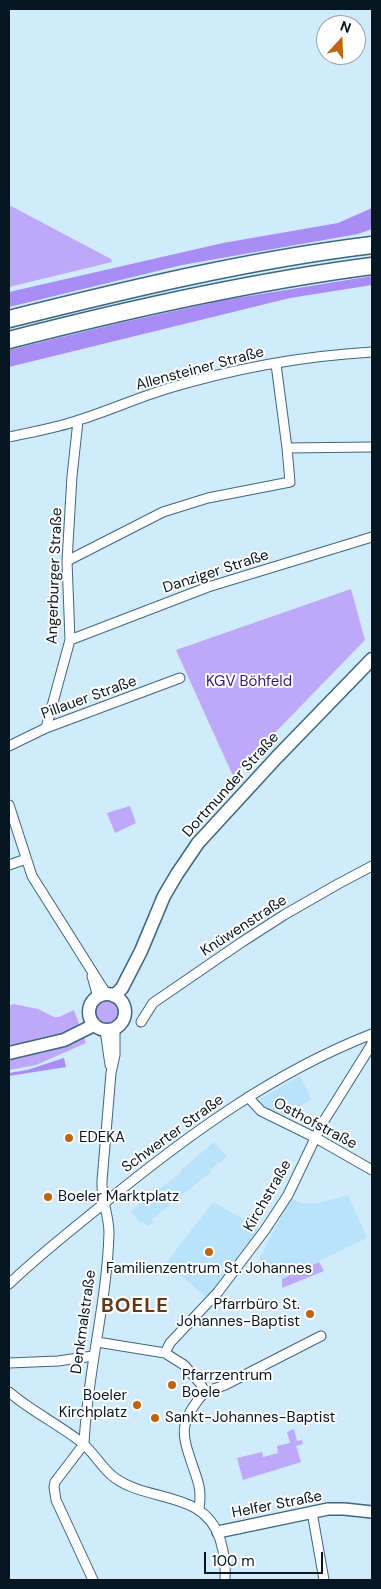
<!DOCTYPE html>
<html>
<head>
<meta charset="utf-8">
<style>
  body { margin:0 }
  #map { position:relative; width:381px; height:1589px; overflow:hidden; background:#d0ebfc; font-family:"DM Sans",sans-serif }
  canvas { display:block }
  .frame { position:absolute; inset:0; border:10px solid #061721; pointer-events:none }
  .north { position:absolute; left:316px; top:15px; width:50px; height:50px; box-sizing:border-box; background:#fff; border:1px solid #9ba2a6; border-radius:50%; rotate:20deg; font-size:14px; font-weight:700; line-height:20px; text-align:center; color:#061721 }
  .north::after { content:''; display:block; margin:auto; width:18px; height:22px; background:#bf640d; clip-path:polygon(50% 0,100% 100%,50% 72%,0 100%) }
  .scale { position:absolute; left:204px; top:1552px; width:119px; height:22px; box-sizing:border-box; border:2px solid #061721; border-top:0; padding-left:6px; font-size:15px; line-height:18px; white-space:nowrap; color:#061721; -webkit-text-stroke:4px #fff; paint-order:stroke }
</style>
</head>
<body>
<div id="map">
<canvas width="381" height="1589"></canvas>
<div class="frame"></div>
<div class="north">N</div>
<div class="scale">100 m</div>
</div>
<script>
const ctx = document.querySelector('canvas').getContext('2d');
ctx.lineJoin = 'round';
function fillPath(path, color) { ctx.fillStyle = color; ctx.fill(path, 'evenodd'); }
function trace(path, color, width, dash) { ctx.strokeStyle = color; ctx.lineWidth = width; ctx.lineCap = dash ? 'butt' : 'round'; ctx.setLineDash(dash || []); ctx.stroke(path); }
function write(font, color, halo, rows, align = 'center') {
  ctx.font = font + ' "DM Sans",sans-serif'; ctx.lineWidth = 4; ctx.setLineDash([]); ctx.textBaseline = 'middle'; ctx.strokeStyle = halo; ctx.fillStyle = color; for (const [text, x, y, turn = 0] of rows) {
    ctx.save(); ctx.translate(x, y); ctx.rotate((+turn || 0) * Math.PI / 180); ctx.textAlign = isNaN(turn) ? turn : align; if (halo) ctx.strokeText(text, 0, 0); ctx.fillText(text, 0, 0); ctx.restore();
  }
}
const built = new Path2D(`
  M 300,1076 L 311,1098 L 309,1101 L 302,1105 L 304,1111 L 300,1113 L 298,1110 L 285,1117 L 263,1107 L 260,1099 Z
  M 214,1142 L 227,1157 L 210,1170 L 211,1172 L 152,1219 L 153,1222 L 147,1226 L 143,1222 L 141,1224 L 131,1211 L 181,1172 L 181,1170 Z
  M 348,1195 L 367,1238 L 282,1279 L 259,1259 L 291,1198 L 300,1203 L 319,1203 Z
  M 213,1202 L 261,1229 L 207,1298 L 166,1263 Z`);
const green = new Path2D(`
  M 9,205 L 111,259 L 112,262 L 9,287 Z
  M 351,589 L 365,640 L 233,776 L 176,650 Z
  M 130,806 L 136,823 L 115,833 L 107,813 Z
  M96 1012a11 11 0 1 1 22 0a11 11 0 1 1-22 0Z
  M 13,1004 L 38,1009 L 54,1017 L 59,1017 L 74,1010 L 86,1043 L 36,1065 L 9,1070 L 9,1006 Z
  M 319,1262 L 324,1271 L 282,1288 L 282,1279 Z
  M 294,1429 L 297,1441 L 302,1440 L 303,1444 L 296,1446 L 301,1462 L 243,1480 L 237,1458 L 262,1452 L 263,1457 L 278,1453 L 277,1446 L 290,1443 L 287,1432 Z`);
const forest = new Path2D(`
  M 372,208 L 372,229 L 358,234 L 182,265 L 9,307 L 9,292 L 223,243 L 338,223 Z
  M 372,276 L 372,285 L 290,298 L 9,367 L 9,350 L 115,324 L 224,300 Z
  M 64,1058 L 66,1067 L 9,1076 L 9,1073 L 27,1070 Z`);
const minor = new Path2D(`
  M 276,364 L 287,448
  M 9,437 C 32,432 57,428 79,420 C 108,411 137,398 166,389 C 232,369 303,356 372,352
  M 67,561 L 163,512 L 208,498 L 290,482 L 287,448 L 372,447
  M 70,640 L 208,587 L 372,537
  M 46,728 L 70,640 L 67,561 L 72,476 L 78,421
  M 9,746 L 46,728 L 180,678
  M 9,805 L 32,876 L 107,995
  M 9,865 L 26,859
  M 92,976 L 98,997
  M 141,1022 L 153,1003 L 242,942 L 284,915 L 338,884 L 372,866
  M 105,1030 L 110,1065
  M 248,1097 L 261,1111 L 316,1138 L 372,1170
  M 9,1284 C 40,1254 74,1228 107,1201 C 188,1135 274,1072 372,1034
  M 97,1342 L 165,1353 L 184,1365 L 200,1383 L 205,1392 C 197,1400 188,1413 185,1425 C 181,1442 195,1468 199,1486 C 201,1494 200,1501 199,1509
  M 165,1353 L 170,1343 L 218,1292 L 265,1230 L 288,1195 L 322,1124 L 372,1044 L 372,1038
  M 9,1363 L 58,1361 L 93,1356
  M 9,1392 C 31,1411 58,1424 81,1442 C 94,1452 102,1469 115,1478 C 150,1503 204,1490 220,1539 C 224,1552 226,1567 225,1580
  M 205,1392 L 225,1385 L 321,1336
  M 84,1444 C 87,1373 107,1304 109,1233 C 109,1215 101,1199 102,1181 L 111,1073 L 115,1055 L 115,1028
  M 84,1444 L 55,1482 L 54,1487 L 56,1500 L 93,1580
  M 312,1512 L 324,1580`);
const tertiary = new Path2D(`
  M 218,1532 L 328,1509 L 344,1509 L 372,1512`);
const secondary = new Path2D(`
  M89 1012a18 18 0 1 1 36 0a18 18 0 1 1-36 0Z
  M 114,996 L 122,988 L 141,951 L 164,896 L 177,874 L 198,843 L 277,757 L 372,659
  M 9,1053 L 64,1040 L 94,1025`);
const motorway = new Path2D(`
  M 9,319 C 129,289 249,260 372,245
  M 9,340 C 129,309 249,282 372,266`);
const markers = [
  [69,1138,5,"#bf640d"],
  [48,1197,5,"#bf640d"],
  [209,1252,5,"#bf640d"],
  [310,1314,5,"#bf640d"],
  [172,1385,5,"#bf640d"],
  [137,1405,5,"#bf640d"],
  [155,1418,5,"#bf640d"]
];
const streetNames = [
  ["Allensteiner Straße",200,369,-15],
  ["Danziger Straße",216,572,-18],
  ["Angerburger Straße",55,576,-88],
  ["Pillauer Straße",89,698,-20],
  ["Dortmunder Straße",231,785,-48],
  ["Knüwenstraße",244,926,-33],
  ["Osthofstraße",315,1124,28],
  ["Schwerter Straße",173,1134,-36],
  ["Kirchstraße",268,1196,-60],
  ["Denkmalstraße",84,1322,-82],
  ["Helfer Straße",277,1505,-11]
];
const parkNames = [
  ["KGV Böhfeld",249,682]
];
const poiNames = [
  ["EDEKA",79,1138],
  ["Boeler Marktplatz",58,1197],
  ["Familienzentrum St. Johannes",209,1269,"center"],
  ["Pfarrbüro St.",300,1305,"right"],
  ["Johannes-Baptist",300,1322,"right"],
  ["Pfarrzentrum",182,1376],
  ["Boele",182,1393],
  ["Boeler",127,1396,"right"],
  ["Kirchplatz",127,1413,"right"],
  ["Sankt-Johannes-Baptist",165,1418]
];
const districtNames = [
  ["BOELE",135,1307]
];
fillPath(built, '#b9e3fd');
fillPath(green, '#bda8f9');
fillPath(forest, '#aa8cf6');
trace(minor, '#3d677f', 11);
trace(tertiary, '#3d677f', 14);
trace(secondary, '#3d677f', 15);
trace(motorway, '#3d677f', 19);
trace(minor, '#fff', 9);
trace(tertiary, '#fff', 11);
trace(secondary, '#fff', 12);
trace(motorway, '#fff', 16);
for (const [x, y, r, color] of markers) { const dot = new Path2D(); dot.arc(x, y, r, 0, 2 * Math.PI); ctx.fillStyle = color; ctx.fill(dot); trace(dot, '#fff', 2); }
write('15px', '#061721', '#fff', streetNames);
write('15px', '#3d1875', '#fff', parkNames);
write('15px', '#061721', '#fff', poiNames, 'left');
ctx.letterSpacing = '1px';
write('bold 20px', '#653815', '#fff', districtNames);
ctx.letterSpacing = '0px';
</script>
</body>
</html>
